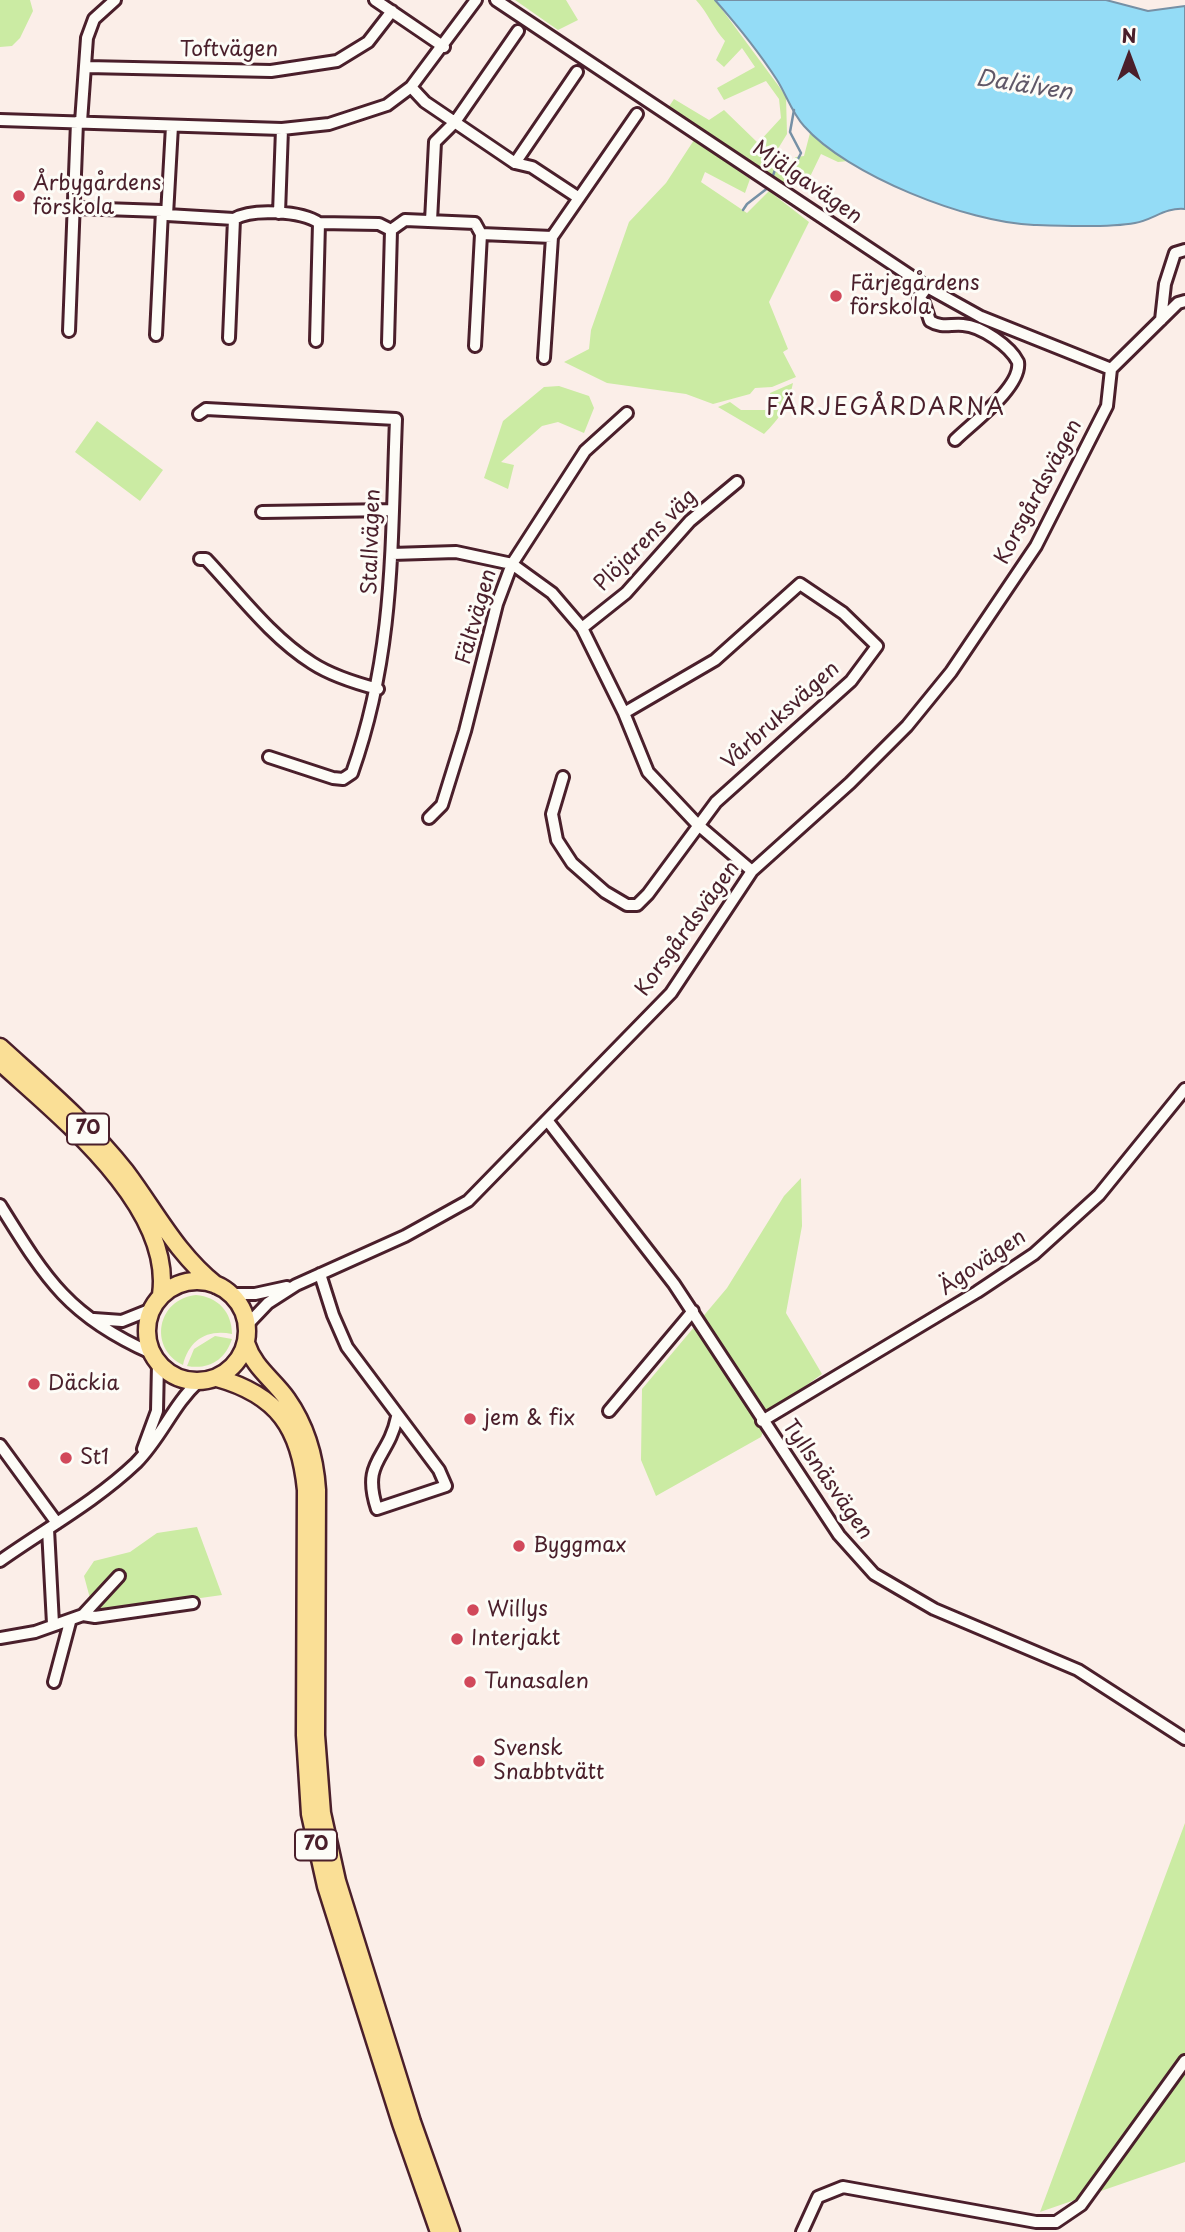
<!DOCTYPE html>
<html>
<head>
<meta charset="utf-8">
<style>
  body { margin:0 }
  #map { position:relative; width:1185px; height:2232px; overflow:hidden; background:#fbeee8; font-family:"Playpen Sans",sans-serif }
  canvas { display:block }
  .north { position:absolute; left:1094px; top:21px; width:70px; height:70px; -webkit-text-stroke:5px #fdfcf7; paint-order:stroke; rotate:0deg; font-size:19px; font-weight:700; line-height:28px; text-align:center; color:#4a1f2b }
  .north::after { content:''; display:block; margin:auto; width:24px; height:32px; background:#4a1f2b; clip-path:polygon(50% 0,100% 100%,50% 72%,0 100%) }
</style>
</head>
<body>
<div id="map">
<canvas width="1185" height="2232"></canvas>
<div class="north">N</div>
</div>
<script>
const ctx = document.querySelector('canvas').getContext('2d');
ctx.lineJoin = 'round';
function fillPath(path, color) { ctx.fillStyle = color; ctx.fill(path, 'evenodd'); }
function trace(path, color, width, dash) { ctx.strokeStyle = color; ctx.lineWidth = width; ctx.lineCap = dash ? 'butt' : 'round'; ctx.setLineDash(dash || []); ctx.stroke(path); }
function write(font, color, halo, rows, align = 'center') {
  ctx.font = font + ' "Playpen Sans",sans-serif'; ctx.lineWidth = 6; ctx.setLineDash([]); ctx.textBaseline = 'middle'; ctx.strokeStyle = halo; ctx.fillStyle = color; for (const [text, x, y, turn = 0] of rows) {
    ctx.save(); ctx.translate(x, y); ctx.rotate((+turn || 0) * Math.PI / 180); ctx.textAlign = isNaN(turn) ? turn : align; if (halo) ctx.strokeText(text, 0, 0); ctx.fillText(text, 0, 0); ctx.restore();
  }
}
const green = new Path2D(`
  M 0,0 L 30,0 L 33,11 L 20,38 L 12,46 L 0,47 Z
  M 515,0 L 566,0 L 578,20 L 558,30 Z
  M 696,0 L 715,0 L 786,96 L 787,134 L 770,162 L 781,169 L 796,157 L 804,156 L 810,133 L 848,161 L 838,162 L 821,154 L 807,183 L 795,175 L 780,184 L 668,108 L 674,99 L 709,120 L 724,110 L 758,143 L 781,118 L 779,99 L 766,81 L 724,100 L 717,88 L 755,67 L 742,48 L 724,67 L 716,60 L 725,41 C 713,28 708,13 696,0 Z
  M 694,140 L 750,179 L 745,193 L 705,172 L 701,182 L 747,213 L 769,191 L 809,222 L 769,302 L 788,349 L 783,352 L 796,377 L 772,387 L 755,388 L 750,394 L 713,404 L 686,394 L 607,383 L 564,362 L 589,349 L 591,330 L 629,222 L 666,183 Z
  M 793,383 C 788,406 780,418 764,434 L 718,407 L 730,402 L 741,410 L 765,410 L 772,403 L 770,393 Z
  M 559,386 L 589,396 L 594,408 L 584,433 L 558,422 L 542,426 L 501,462 L 514,465 L 508,489 L 484,478 L 503,421 L 544,387 Z
  M 97,421 L 163,470 L 140,501 L 75,452 Z
  M 801,1178 L 802,1226 L 786,1313 L 822,1374 L 771,1411 L 761,1437 L 656,1496 L 641,1460 L 642,1389 L 727,1288 L 784,1196 Z
  M 196,1295 C 218,1297 232,1312 232,1334 C 207,1329 189,1340 183,1365 C 148,1348 157,1299 196,1295 Z
  M 215,1336 L 232,1339 C 225,1360 209,1370 187,1366 L 194,1349 Z
  M 197,1527 L 222,1595 L 94,1613 L 84,1576 L 94,1561 L 130,1552 L 157,1533 Z
  M 1185,1823 L 1185,2162 L 1040,2212 Z`);
const water = new Path2D(`
  M 715,0 L 1106,0 L 1148,11 L 1185,6 L 1185,209 C 1165,207 1153,220 1135,223 C 1109,228 1061,226 1034,225 C 968,223 847,175 804,126 C 792,113 786,94 777,80 C 759,52 737,25 715,0 Z`);
const stream = new Path2D(`
  M 771,181 L 775,170 L 797,161 L 801,153 L 790,132 L 794,110
  M 743,210 L 747,204 L 769,187`);
const minor = new Path2D(`
  M 375,0 L 444,47
  M 496,0 L 927,287 L 981,317 L 1111,369
  M 87,67 L 271,71 L 337,61 L 368,42 L 392,11
  M 411,87 L 425,102 L 515,163 L 577,72
  M 0,120 L 282,129 L 329,124 L 387,105 L 411,87 L 476,0
  M 81,122 L 87,38 L 94,19 L 115,0
  M 172,126 L 167,215 L 234,219
  M 515,163 L 532,167 L 579,198
  M 75,208 L 162,211 L 156,335
  M 279,213 L 282,129
  M 431,221 L 435,142 L 455,122 L 518,31
  M 319,223 L 379,224 L 391,230
  M 481,234 L 552,237 L 544,358
  M 552,237 L 637,114
  M 927,287 L 919,298 L 924,303 L 930,321 C 941,328 950,324 963,325 C 981,326 1010,346 1018,362 C 1022,387 972,423 955,440
  M 1161,320 L 1165,284 L 1175,253 L 1185,250
  M 69,331 L 77,122
  M 229,338 L 234,219 C 252,208 302,211 319,223 L 316,341
  M 388,343 L 391,230 L 405,220 L 475,223 L 481,234 L 475,346
  M 1111,369 L 1178,303 L 1185,301
  M 199,414 L 206,409 L 396,419 C 391,544 395,652 352,773 L 343,779 L 333,778 L 269,757
  M 262,512 L 392,510
  M 392,554 L 456,552 L 512,564 L 552,593 L 582,628 L 624,713 L 648,772 L 697,824 L 752,871
  M 200,559 L 206,559 C 239,594 271,637 312,663 C 332,676 355,683 378,689
  M 582,628 L 626,593 L 690,521 L 737,482
  M 563,777 L 552,814 L 557,840 L 572,863 L 605,892 L 627,905 L 637,905 L 648,894 L 716,802 L 851,681 L 877,646 L 843,613 L 800,584 L 715,660 L 624,713
  M 429,818 L 442,805 L 465,731 L 497,604 L 512,564 L 585,451 L 627,413
  M 547,1120 L 674,1284 L 839,1535 L 874,1574 L 934,1609 L 1078,1670 L 1185,1739
  M 0,1205 C 46,1279 68,1316 151,1353
  M 320,1274 L 333,1315 L 347,1347 L 439,1470 L 446,1486 L 377,1509 C 361,1460 388,1460 397,1417
  M 230,1294 L 255,1294 L 287,1287
  M 94,1319 L 122,1321 L 152,1309
  M 247,1325 L 268,1303 L 296,1285 L 405,1236 L 468,1201 L 671,993 L 752,871 L 850,783 L 907,726 L 951,672 L 1036,546 L 1107,406 L 1111,369
  M 609,1411 L 693,1311
  M 762,1421 L 977,1292 L 1034,1254 L 1099,1195 L 1185,1089
  M 0,1445 L 57,1523
  M 143,1449 L 157,1411 L 158,1364
  M 48,1529 L 53,1624
  M 0,1561 C 45,1529 95,1502 136,1463 C 161,1438 173,1405 198,1382
  M 83,1615 L 95,1617 L 193,1603
  M 0,1638 L 35,1632 L 83,1615 L 119,1576
  M 54,1682 L 70,1622
  M 802,2232 L 818,2197 L 843,2187 L 1036,2222 L 1056,2222 L 1081,2205 L 1185,2061`);
const highway = new Path2D(`
  M 0,1047 C 44,1087 89,1125 126,1172 C 156,1212 176,1253 216,1285
  M 0,1062 C 59,1116 174,1206 161,1295
  M147 1331a50 50 0 1 1 100 0a50 50 0 1 1-100 0Z
  M 246,1343 C 254,1368 273,1379 287,1399 C 306,1426 315,1458 317,1490 L 316,1735 L 322,1813 L 337,1881 L 412,2122 L 451,2232
  M 217,1378 C 278,1395 300,1428 306,1490 L 305,1735 L 310,1814 L 326,1886 L 401,2123 L 439,2232`);
const markers = [
  [19,196,7,"#d1495b"],
  [836,296,7,"#d1495b"],
  [34,1384,7,"#d1495b"],
  [470,1419,7,"#d1495b"],
  [66,1458,7,"#d1495b"],
  [519,1546,7,"#d1495b"],
  [473,1610,7,"#d1495b"],
  [457,1639,7,"#d1495b"],
  [470,1682,7,"#d1495b"],
  [479,1761,7,"#d1495b"]
];
const shields = [
  [88,1129,42],
  [316,1845,42]
];
const shieldNames = [
  ["70",88,1129],
  ["70",316,1845]
];
const streetNames = [
  ["Toftvägen",229,50],
  ["Mjälgavägen",807,183,35],
  ["Korsgårdsvägen",1039,492,-62],
  ["Plöjarens väg",646,541,-45],
  ["Stallvägen",372,542,-88],
  ["Fältvägen",477,617,-74],
  ["Vårbruksvägen",781,716,-42],
  ["Korsgårdsvägen",688,929,-54],
  ["Ägovägen",983,1263,-34],
  ["Tyllsnäsvägen",827,1480,55]
];
const poiNames = [
  ["Årbygårdens",33,184],
  ["förskola",33,208],
  ["Färjegårdens",850,284],
  ["förskola",850,308],
  ["Däckia",48,1384],
  ["jem & fix",484,1419],
  ["St1",80,1458],
  ["Byggmax",533,1546],
  ["Willys",487,1610],
  ["Interjakt",471,1639],
  ["Tunasalen",484,1682],
  ["Svensk",493,1749],
  ["Snabbtvätt",493,1773]
];
const waterNames = [
  ["Dalälven",1024,86,9]
];
const neighbourhoodNames = [
  ["FÄRJEGÅRDARNA",886,409]
];
fillPath(green, '#cbeba3');
fillPath(water, '#94dcf6');
trace(water, '#7690a5', 2);
trace(stream, '#7690a5', 2.5);
trace(minor, '#4a1f2b', 16);
trace(highway, '#4a1f2b', 21);
trace(minor, '#fdfcf7', 10);
trace(highway, '#fadf96', 16);
for (const [x, y, r, color] of markers) { const dot = new Path2D(); dot.arc(x, y, r, 0, 2 * Math.PI); ctx.fillStyle = color; ctx.fill(dot); trace(dot, '#fdfcf7', 2.5); }
for (const [x, y, w] of shields) { const box = new Path2D(); box.roundRect(x - w / 2, y - 15.5, w, 31, 5); ctx.fillStyle = '#fdfcf7'; ctx.fill(box); trace(box, '#4a1f2b', 2); }
write('bold 19px', '#4a1f2b', null, shieldNames);
write('21px', '#4a1f2b', '#fdfcf7', streetNames);
write('21px', '#4a1f2b', '#fdfcf7', poiNames, 'left');
write('italic 23px', '#605868', '#fdfcf7', waterNames);
ctx.letterSpacing = '2px';
write('23px', '#4a1f2b', '#fdfcf7', neighbourhoodNames);
ctx.letterSpacing = '0px';
</script>
</body>
</html>
